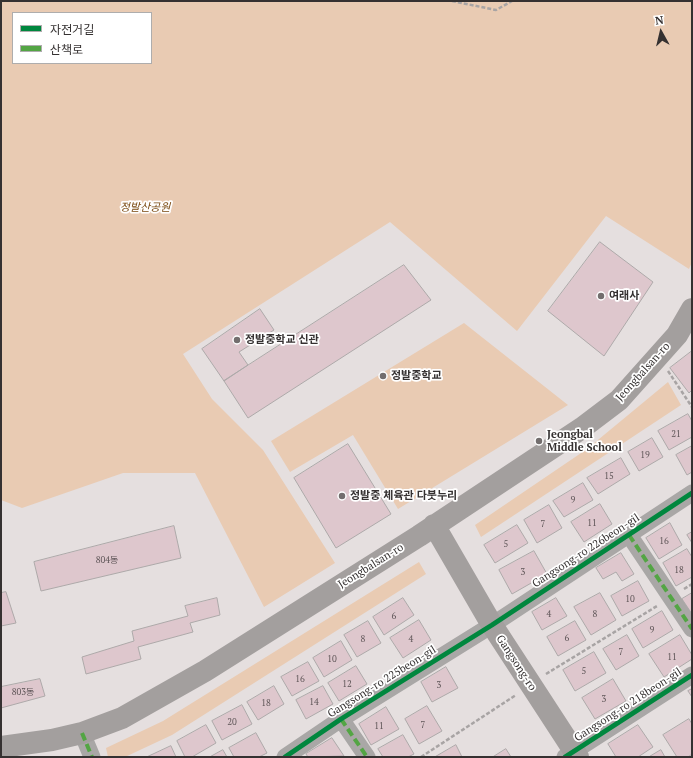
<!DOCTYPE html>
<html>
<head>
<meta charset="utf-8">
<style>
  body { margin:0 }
  #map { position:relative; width:693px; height:758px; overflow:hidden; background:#e5dfdf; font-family:"PT Serif","Noto Sans KR",serif }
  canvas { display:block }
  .frame { position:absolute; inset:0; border:2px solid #353131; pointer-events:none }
  .legend { position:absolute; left:12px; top:12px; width:140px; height:52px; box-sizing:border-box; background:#fff; border:1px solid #aeadad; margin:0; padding:5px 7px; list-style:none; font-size:12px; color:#353131 }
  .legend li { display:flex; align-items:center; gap:8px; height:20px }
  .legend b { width:20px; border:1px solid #aeadad }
  .north { position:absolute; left:641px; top:12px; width:40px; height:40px; -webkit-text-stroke:3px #fff; paint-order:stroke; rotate:352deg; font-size:11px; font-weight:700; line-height:16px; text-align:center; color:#353131 }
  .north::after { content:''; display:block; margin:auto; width:14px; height:18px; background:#353131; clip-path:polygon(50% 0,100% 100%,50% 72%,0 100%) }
</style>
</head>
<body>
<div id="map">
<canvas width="693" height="758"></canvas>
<div class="frame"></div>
<ul class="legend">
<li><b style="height:5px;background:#00873e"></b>자전거길</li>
<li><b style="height:5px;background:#53a544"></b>산책로</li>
</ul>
<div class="north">N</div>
</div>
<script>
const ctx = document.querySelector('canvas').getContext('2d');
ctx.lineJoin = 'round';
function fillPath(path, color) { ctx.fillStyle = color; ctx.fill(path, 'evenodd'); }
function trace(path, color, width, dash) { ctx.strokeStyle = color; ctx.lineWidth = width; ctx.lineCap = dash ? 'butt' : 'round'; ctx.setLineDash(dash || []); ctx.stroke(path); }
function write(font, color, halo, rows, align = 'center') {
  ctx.font = font + ' "PT Serif","Noto Sans KR",serif'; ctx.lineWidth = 3.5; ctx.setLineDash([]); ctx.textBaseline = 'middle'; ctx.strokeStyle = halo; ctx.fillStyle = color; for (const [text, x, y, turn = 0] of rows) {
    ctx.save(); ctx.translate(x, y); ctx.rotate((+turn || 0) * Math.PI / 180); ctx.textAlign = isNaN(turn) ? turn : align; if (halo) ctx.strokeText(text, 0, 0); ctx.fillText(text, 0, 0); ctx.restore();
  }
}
const green = new Path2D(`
  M 1,1 L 692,1 L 692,262 L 689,269 L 606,216 L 517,331 L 390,222 L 183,354 L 212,399 L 263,450 L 335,563 L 264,607 L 195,473 L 123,473 L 22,508 L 1,500 ZM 13,13 L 151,13 L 151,63 L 13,63 Z
  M 464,323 L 568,405 L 398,509 L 353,435 L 290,472 L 271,441 Z
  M 668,382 L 681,405 L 481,537 L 475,525 L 587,449 Z
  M 419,562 L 426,574 L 172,735 L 125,757 L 108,757 L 106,748 L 163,721 Z`);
const building = new Path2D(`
  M 600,242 L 653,282 L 604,356 L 548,311 Z
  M 404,265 L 431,300 L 248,418 L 224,381 Z
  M 260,309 L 274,330 L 239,352 L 248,365 L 224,381 L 202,349 Z
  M 692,351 L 692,390 L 689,393 L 670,368 Z
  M 688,414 L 692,421 L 692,437 L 669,450 L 658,431 Z
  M 652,438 L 663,457 L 639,471 L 628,452 Z
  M 348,444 L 391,514 L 336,548 L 294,478 Z
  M 692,446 L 692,472 L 687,475 L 676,455 Z
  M 621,458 L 630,474 L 598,494 L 587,478 Z
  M 583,483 L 593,500 L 564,517 L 553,501 Z
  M 600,504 L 612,524 L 584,542 L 571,522 Z
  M 549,505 L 562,528 L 537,543 L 524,520 Z
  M 670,523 L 682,545 L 659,559 L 646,538 Z
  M 517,525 L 528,543 L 495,563 L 484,545 Z
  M 174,526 L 181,558 L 41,591 L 34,562 Z
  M 692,532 L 692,543 L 687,535 Z
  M 687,549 L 692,557 L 692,577 L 676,586 L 663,563 Z
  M 534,551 L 547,574 L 512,594 L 499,570 Z
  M 621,553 L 634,574 L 622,581 L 616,572 L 603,579 L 596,568 Z
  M 638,581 L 649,601 L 622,616 L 611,596 Z
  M 6,592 L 16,623 L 1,626 L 1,593 Z
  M 600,593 L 616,620 L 591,635 L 574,607 Z
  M 692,593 L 692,614 L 682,599 Z
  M 217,598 L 220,615 L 190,623 L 193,632 L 138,647 L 141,659 L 86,674 L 82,657 L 134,641 L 132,631 L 188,616 L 185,606 Z
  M 403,598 L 414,615 L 384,635 L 373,617 Z
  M 556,598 L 567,616 L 542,630 L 532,612 Z
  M 662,611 L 673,630 L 643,648 L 632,629 Z
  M 419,620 L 431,640 L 403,658 L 390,638 Z
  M 368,621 L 381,643 L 357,657 L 344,635 Z
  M 575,621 L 586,640 L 558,656 L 547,637 Z
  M 627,635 L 639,656 L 616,670 L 603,649 Z
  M 680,635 L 692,655 L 692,659 L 664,677 L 649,654 Z
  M 341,641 L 352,660 L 324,677 L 313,658 Z
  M 594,652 L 606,673 L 575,691 L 563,670 Z
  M 308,662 L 319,681 L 292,696 L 281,677 Z
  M 356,666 L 367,684 L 339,701 L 328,683 Z
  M 446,667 L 458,688 L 432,702 L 421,682 Z
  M 40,679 L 45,696 L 1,708 L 1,687 Z
  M 613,679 L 626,701 L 595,719 L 582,698 Z
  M 274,686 L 284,704 L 258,720 L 247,702 Z
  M 323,686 L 333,704 L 306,719 L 296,700 Z
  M 692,689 L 692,697 L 688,691 Z
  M 242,705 L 252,724 L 222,740 L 212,721 Z
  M 427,706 L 442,731 L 419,744 L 405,719 Z
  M 386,707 L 399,729 L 371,745 L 359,724 Z
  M 689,719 L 692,724 L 692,754 L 688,757 L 677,757 L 663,735 Z
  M 206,725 L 216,743 L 192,757 L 185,757 L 177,741 Z
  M 638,725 L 653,747 L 638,757 L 616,757 L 608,744 Z
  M 256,733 L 267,753 L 259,757 L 234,757 L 229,748 Z
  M 403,735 L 414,754 L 408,757 L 383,757 L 378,749 Z
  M 332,738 L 344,756 L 308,757 L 306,754 Z
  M 456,745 L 462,757 L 435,757 Z
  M 171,746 L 176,757 L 147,757 Z
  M 506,749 L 511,757 L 493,757 Z
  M 223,750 L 227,757 L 210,757 Z
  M 661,750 L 665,757 L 649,757 Z`);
const path = new Path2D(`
  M 452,1 L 496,10 L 512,1
  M 668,371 L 692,407
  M 684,589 L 692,584
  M 546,674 L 657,606
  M 421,757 L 516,695`);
const minor = new Path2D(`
  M 629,535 L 692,629
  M 341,719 L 367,757
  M 82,733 L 92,757
  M 285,757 L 341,719 L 492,625 L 692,493
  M 565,757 L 692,675`);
const major = new Path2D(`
  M 434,525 L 492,625 L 578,757
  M 1,747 L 52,740 L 82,733 L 122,718 L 205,671 L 419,536 L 582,428 L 619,400 L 677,335 L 692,309`);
const quiet = new Path2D(`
  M 629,535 L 692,629
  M 341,719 L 367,757
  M 82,733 L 92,757`);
const cycleway = new Path2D(`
  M 285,757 L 341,719 L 492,625 L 692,493
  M 565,757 L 692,675`);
const markers = [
  [601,296,4,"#736e6e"],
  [237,340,4,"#736e6e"],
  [383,376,4,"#736e6e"],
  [539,441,4,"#736e6e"],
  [342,496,4,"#736e6e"]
];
const numberNames = [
  ["21",676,434],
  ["19",645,455],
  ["15",609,476],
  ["9",573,500],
  ["11",592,523],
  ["7",543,524],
  ["16",664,541],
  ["5",506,544],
  ["804동",107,560],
  ["18",679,570],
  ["3",523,572],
  ["10",630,599],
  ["4",549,614],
  ["8",595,614],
  ["6",394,616],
  ["9",652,630],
  ["6",567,638],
  ["8",363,639],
  ["4",411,639],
  ["7",621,652],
  ["11",672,657],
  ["10",332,659],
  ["5",584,671],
  ["16",300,679],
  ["12",347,684],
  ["3",439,685],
  ["803동",23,692],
  ["3",604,699],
  ["14",314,702],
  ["18",266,703],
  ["20",232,722],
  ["7",423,725],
  ["11",379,726]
];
const parkNames = [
  ["정발산공원",145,208]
];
const poiNames = [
  ["여래사",609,296],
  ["정발중학교 신관",245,340],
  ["정발중학교",391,376],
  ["Jeongbal",547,435],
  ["Middle School",547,448],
  ["정발중 체육관 다붓누리",350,496]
];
const streetNames = [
  ["Jeongbalsan-ro",643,372,-48],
  ["Gangsong-ro 226beon-gil",586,551,-33],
  ["Jeongbalsan-ro",371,566,-32],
  ["Gangsong-ro",516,663,57],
  ["Gangsong-ro 225beon-gil",382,682,-32],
  ["Gangsong-ro 218beon-gil",628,705,-33]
];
fillPath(green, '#e9cbb3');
fillPath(building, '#dec7cd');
trace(building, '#ada9a9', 1);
trace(path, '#a8a4a4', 2.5, [4, 2]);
trace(minor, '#a9a7a6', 17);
trace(major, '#a39f9e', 22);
trace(quiet, '#53a544', 4, [8, 4]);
trace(cycleway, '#00873e', 5);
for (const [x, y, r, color] of markers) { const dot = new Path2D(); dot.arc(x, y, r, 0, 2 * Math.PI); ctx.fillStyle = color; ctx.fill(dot); trace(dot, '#fff', 1.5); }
write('9px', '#5f5658', null, numberNames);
write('italic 11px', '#7a4911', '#fff', parkNames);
write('bold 11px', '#353131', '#fff', poiNames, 'left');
write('11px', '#353131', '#fff', streetNames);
</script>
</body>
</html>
